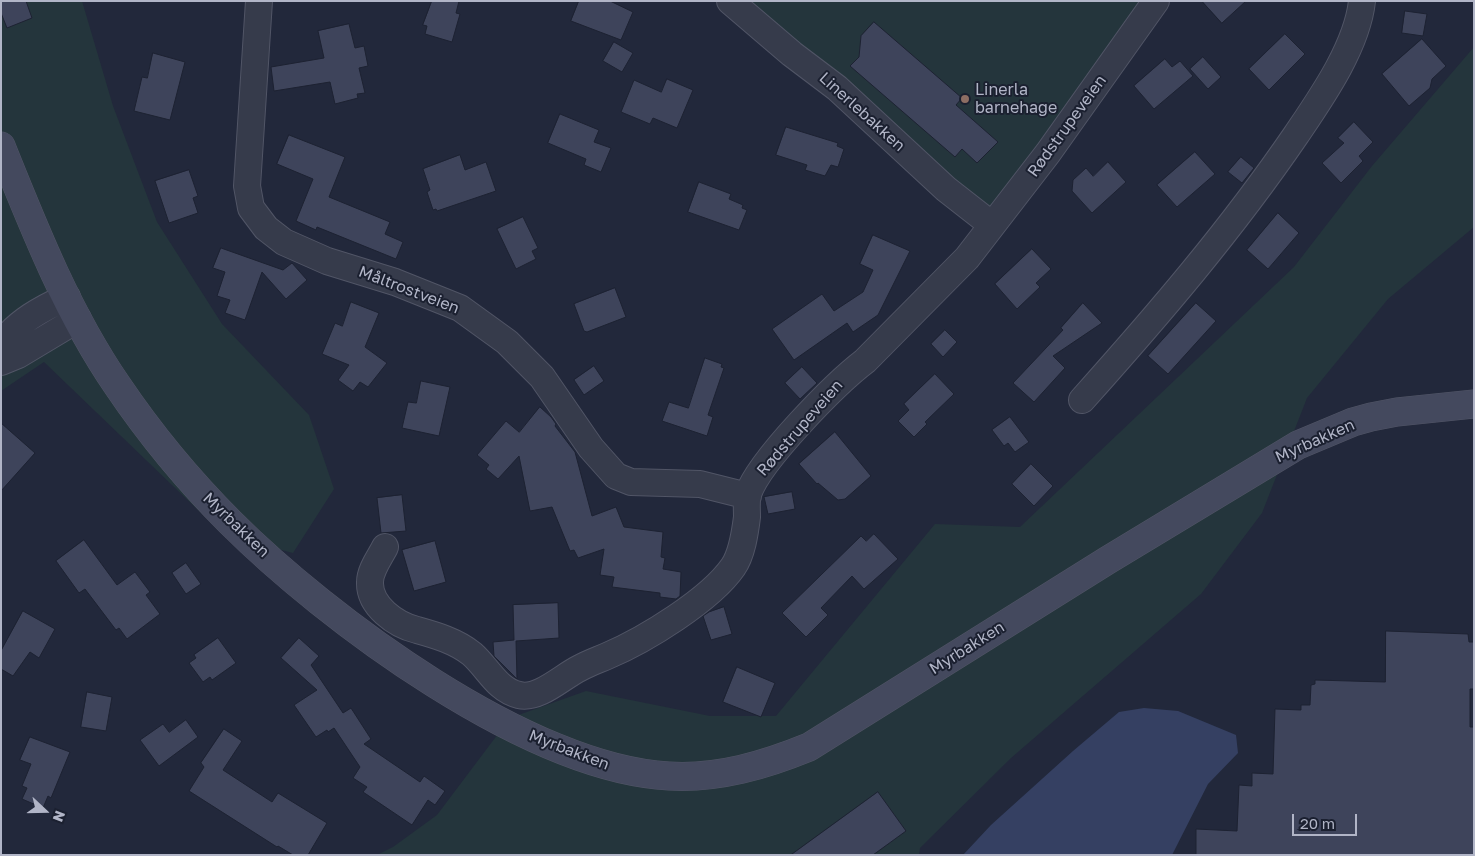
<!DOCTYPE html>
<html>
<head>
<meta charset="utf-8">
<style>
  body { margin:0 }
  #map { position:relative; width:1475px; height:856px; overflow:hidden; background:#22283b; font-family:"Golos Text",sans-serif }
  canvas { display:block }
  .frame { position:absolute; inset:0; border:2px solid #b1b5c7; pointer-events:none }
  .north { position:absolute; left:20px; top:786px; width:50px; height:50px; -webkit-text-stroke:4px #1b2030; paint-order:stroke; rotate:111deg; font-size:14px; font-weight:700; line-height:20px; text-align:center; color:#b1b5c7 }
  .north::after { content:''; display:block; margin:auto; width:18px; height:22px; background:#b1b5c7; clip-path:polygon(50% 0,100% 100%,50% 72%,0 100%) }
  .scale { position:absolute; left:1292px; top:814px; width:65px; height:22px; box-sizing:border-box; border:2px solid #b1b5c7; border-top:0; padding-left:6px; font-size:15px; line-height:18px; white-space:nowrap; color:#b1b5c7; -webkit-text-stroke:4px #1b2030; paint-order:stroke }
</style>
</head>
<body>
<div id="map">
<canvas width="1475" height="856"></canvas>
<div class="frame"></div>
<div class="north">N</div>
<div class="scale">20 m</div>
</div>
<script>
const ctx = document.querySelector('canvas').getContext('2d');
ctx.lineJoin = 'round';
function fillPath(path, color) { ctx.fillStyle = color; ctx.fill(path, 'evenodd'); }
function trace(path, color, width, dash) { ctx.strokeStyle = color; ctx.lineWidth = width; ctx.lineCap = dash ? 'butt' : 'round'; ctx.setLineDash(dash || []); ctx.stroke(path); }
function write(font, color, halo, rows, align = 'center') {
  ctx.font = font + ' "Golos Text",sans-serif'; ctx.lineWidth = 4; ctx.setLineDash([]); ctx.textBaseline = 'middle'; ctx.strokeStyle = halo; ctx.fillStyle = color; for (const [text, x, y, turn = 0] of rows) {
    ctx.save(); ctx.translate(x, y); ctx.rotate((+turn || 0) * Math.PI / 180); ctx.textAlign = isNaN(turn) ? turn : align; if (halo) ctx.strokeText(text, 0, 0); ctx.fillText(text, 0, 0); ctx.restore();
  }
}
const green = new Path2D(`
  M 1,1 L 82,1 L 113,106 L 157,222 L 222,324 L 309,415 L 334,489 L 293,553 L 224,535 L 44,362 L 1,391 Z
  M 727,1 L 1148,1 L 1020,191 L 976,216 Z
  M 1474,47 L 1474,227 L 1388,299 L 1307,398 L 1262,513 L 1201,594 L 1011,758 L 920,848 L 919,855 L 377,855 L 393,847 L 437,815 L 510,718 L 586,691 L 710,716 L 776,716 L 935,524 L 1020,527 L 1294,267 L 1372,166 Z`);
const water = new Path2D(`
  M 1144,708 L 1178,711 L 1236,735 L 1238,753 L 1208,784 L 1172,855 L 963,855 L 991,825 L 1073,751 L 1119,712 Z`);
const building = new Path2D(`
  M 1,1 L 26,1 L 32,18 L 7,28 L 1,13 Z
  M 432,1 L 459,1 L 456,13 L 460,14 L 452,42 L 425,34 L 427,26 L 423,25 Z
  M 579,1 L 610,1 L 633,12 L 621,40 L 571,21 Z
  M 1202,1 L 1246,1 L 1222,23 Z
  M 1405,11 L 1427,14 L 1423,36 L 1402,33 Z
  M 874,22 L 962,98 L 956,105 L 998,142 L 977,163 L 962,149 L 955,157 L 850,66 L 859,57 L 861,36 Z
  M 349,24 L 355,48 L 364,46 L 368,66 L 359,68 L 365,93 L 357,94 L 358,98 L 335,104 L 330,82 L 274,91 L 271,67 L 324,58 L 318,31 Z
  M 1285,34 L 1305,54 L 1269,90 L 1249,69 Z
  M 1422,39 L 1446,66 L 1432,79 L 1430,88 L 1409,106 L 1382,74 Z
  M 614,42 L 633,53 L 622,72 L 603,61 Z
  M 153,53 L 185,62 L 170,120 L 134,111 L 142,77 L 147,78 Z
  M 1203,57 L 1221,77 L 1208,89 L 1190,69 Z
  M 1165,59 L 1172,67 L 1180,61 L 1193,76 L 1154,109 L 1134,86 Z
  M 667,79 L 693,90 L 677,128 L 653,118 L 650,124 L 621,112 L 634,80 L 661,92 Z
  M 560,114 L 599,130 L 594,142 L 611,148 L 601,172 L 584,165 L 586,159 L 548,143 Z
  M 1354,122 L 1373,142 L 1359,156 L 1363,161 L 1341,183 L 1322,163 L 1344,143 L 1338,138 Z
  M 786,127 L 838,143 L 837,146 L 844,149 L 838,167 L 831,165 L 825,176 L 805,170 L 807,165 L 776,155 Z
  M 289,135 L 345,157 L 329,197 L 390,222 L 385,234 L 403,242 L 396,259 L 317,227 L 316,230 L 296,221 L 313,179 L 277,164 Z
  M 1195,152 L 1215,174 L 1177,207 L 1157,185 Z
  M 460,155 L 465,170 L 486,162 L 496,191 L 437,211 L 436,209 L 433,210 L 427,192 L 430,190 L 423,169 Z
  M 1241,157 L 1254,168 L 1242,183 L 1228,172 Z
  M 1108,162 L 1126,182 L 1092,213 L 1072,191 L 1073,180 L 1086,168 L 1093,176 Z
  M 189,170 L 198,196 L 193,198 L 198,213 L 169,223 L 155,181 Z
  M 699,182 L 731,194 L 729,199 L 743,205 L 742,208 L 747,210 L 739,230 L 688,212 Z
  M 1278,213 L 1299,233 L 1268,269 L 1247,250 Z
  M 523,217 L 538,248 L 532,251 L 536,259 L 516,269 L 497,229 Z
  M 873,235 L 910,251 L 878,315 L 853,332 L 847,323 L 794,360 L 772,329 L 822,294 L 834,311 L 863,292 L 873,270 L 860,264 Z
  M 221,248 L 283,270 L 292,263 L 307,280 L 286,299 L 262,272 L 245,320 L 225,313 L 230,300 L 217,296 L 225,272 L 213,268 Z
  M 1032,249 L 1051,269 L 1036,283 L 1040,287 L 1017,309 L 995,284 Z
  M 615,288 L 626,317 L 587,332 L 584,331 L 574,304 Z
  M 351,302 L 379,313 L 365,347 L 387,363 L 368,387 L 360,382 L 353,391 L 338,380 L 349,365 L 322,354 L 335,323 L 342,326 Z
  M 1083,303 L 1102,323 L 1053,356 L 1065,368 L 1034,402 L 1013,383 L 1063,330 L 1061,328 Z
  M 1196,303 L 1216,321 L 1168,374 L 1148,356 Z
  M 945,330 L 957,342 L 943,357 L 931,344 Z
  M 705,358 L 722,364 L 721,367 L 724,368 L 708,415 L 713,417 L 707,436 L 662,421 L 669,402 L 688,408 Z
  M 594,366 L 604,381 L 584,395 L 574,380 Z
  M 802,367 L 817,383 L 800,399 L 785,383 Z
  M 935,374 L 954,394 L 925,422 L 927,424 L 914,437 L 898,421 L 909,410 L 904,404 Z
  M 421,381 L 450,387 L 439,436 L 402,428 L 408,402 L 416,403 Z
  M 540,407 L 551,417 L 556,424 L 555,426 L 575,452 L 592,516 L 616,507 L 624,527 L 663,532 L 661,557 L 665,558 L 663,569 L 681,572 L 680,596 L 676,599 L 660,597 L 660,593 L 612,587 L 614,577 L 600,575 L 604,549 L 578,558 L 574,550 L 570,551 L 552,507 L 530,511 L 519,456 L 498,479 L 486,469 L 489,465 L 477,455 L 506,421 L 519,432 Z
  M 1010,417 L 1029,442 L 1015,452 L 1008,443 L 1004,446 L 992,430 Z
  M 1,423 L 35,453 L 1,491 Z
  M 835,432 L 871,476 L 845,499 L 838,500 L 818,483 L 817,484 L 799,464 Z
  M 1031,464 L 1053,486 L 1034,506 L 1012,484 Z
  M 792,492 L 795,509 L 768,514 L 764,497 Z
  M 402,495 L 406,531 L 381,533 L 377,498 Z
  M 874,534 L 898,559 L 864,589 L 852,576 L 821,608 L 828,615 L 806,637 L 782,613 L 861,536 L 866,541 Z
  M 84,540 L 117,585 L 135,572 L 150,592 L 146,595 L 160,614 L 127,639 L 119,628 L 116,630 L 85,589 L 79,593 L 56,561 Z
  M 435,541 L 446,582 L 414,591 L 402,550 Z
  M 186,563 L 201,584 L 186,594 L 172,573 Z
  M 558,603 L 559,638 L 516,641 L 517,679 L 494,656 L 493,642 L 514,640 L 513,605 Z
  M 724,607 L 732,634 L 711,640 L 703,616 L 709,612 Z
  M 23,611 L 55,629 L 39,658 L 30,652 L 13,676 L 1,669 L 1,651 Z
  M 1386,631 L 1468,634 L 1469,642 L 1474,642 L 1474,689 L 1470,689 L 1470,727 L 1474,727 L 1474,855 L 1196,855 L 1196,829 L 1237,831 L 1239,785 L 1252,786 L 1252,773 L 1273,774 L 1275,709 L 1301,710 L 1301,705 L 1310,705 L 1311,685 L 1315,684 L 1315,680 L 1385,682 Z
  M 218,638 L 236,663 L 212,680 L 210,677 L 203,682 L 189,663 L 196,658 L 194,655 Z
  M 299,638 L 319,656 L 311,665 L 343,713 L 351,708 L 371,739 L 364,744 L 420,782 L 424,776 L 445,791 L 435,805 L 428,800 L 412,825 L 363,792 L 367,787 L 353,778 L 360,767 L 334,728 L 328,732 L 327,730 L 316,737 L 294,705 L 317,690 L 281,658 Z
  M 737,667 L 775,683 L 761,717 L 723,702 Z
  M 87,692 L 112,697 L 106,731 L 81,727 Z
  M 186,720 L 198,737 L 159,766 L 140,740 L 163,724 L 169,732 Z
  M 224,729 L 242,741 L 223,770 L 272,802 L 278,793 L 327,823 L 308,855 L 293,855 L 278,846 L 277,847 L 189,791 L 204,767 L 201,763 Z
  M 30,737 L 70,752 L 51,798 L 48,796 L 43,808 L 22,799 L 27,788 L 22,786 L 31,764 L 20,760 Z
  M 878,792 L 906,831 L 873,855 L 791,855 Z`);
const street = new Path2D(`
  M 259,1 L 247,186 L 251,208 L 266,228 L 284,242 L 327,261 L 395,282 L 460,308 L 507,342 L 542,377 L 591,448 L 616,476 L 631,482 L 700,484 L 748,496
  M 730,1 L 792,54 L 837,88 L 946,189 L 992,225
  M 1,345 C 16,322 43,308 67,297
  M 1,362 L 18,355 L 78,319
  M 1082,400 C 1158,315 1231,230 1296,135 C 1321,98 1357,47 1362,1
  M 385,547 C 380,557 370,570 370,582 C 369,606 396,625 417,630 C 435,635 456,641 472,654 C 488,668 497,690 519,695 C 539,700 563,676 580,668 C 589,663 598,660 607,656 C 645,640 710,600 733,567 C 742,554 745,533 747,517 C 747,509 746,501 748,494 C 760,460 835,384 865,361 L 967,258 L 1048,153 L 1156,1`);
const secondary = new Path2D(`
  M 1,146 C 34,228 67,312 117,385 C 150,434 188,480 230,522 C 327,619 529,769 669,776 C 718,779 765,765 809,747 L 1108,560 L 1298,445 L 1353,422 L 1371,417 L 1397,412 L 1474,404`);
const markers = [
  [965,99,5,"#8d6e63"]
];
const poiNames = [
  ["Linerla",975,90],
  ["barnehage",975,108]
];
const streetNames = [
  ["Linerlebakken",862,112,42],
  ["Rødstrupeveien",1067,126,-54],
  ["Måltrostveien",409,290,21],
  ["Rødstrupeveien",800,428,-49],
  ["Myrbakken",1315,441,-24],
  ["Myrbakken",236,525,44],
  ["Myrbakken",967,648,-32],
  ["Myrbakken",569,750,21]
];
fillPath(green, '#24353c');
fillPath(water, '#354062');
fillPath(building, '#3e445b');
trace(building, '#1d2232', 1);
trace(street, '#515566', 28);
trace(secondary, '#515566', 29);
trace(street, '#363b4b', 26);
trace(secondary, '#44495e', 28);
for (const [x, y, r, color] of markers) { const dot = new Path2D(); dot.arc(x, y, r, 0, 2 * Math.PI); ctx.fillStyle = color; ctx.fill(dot); trace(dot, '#1b2030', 2); }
write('16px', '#b1b5c7', '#1b2030', poiNames, 'left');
write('16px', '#b1b5c7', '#1b2030', streetNames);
</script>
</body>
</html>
